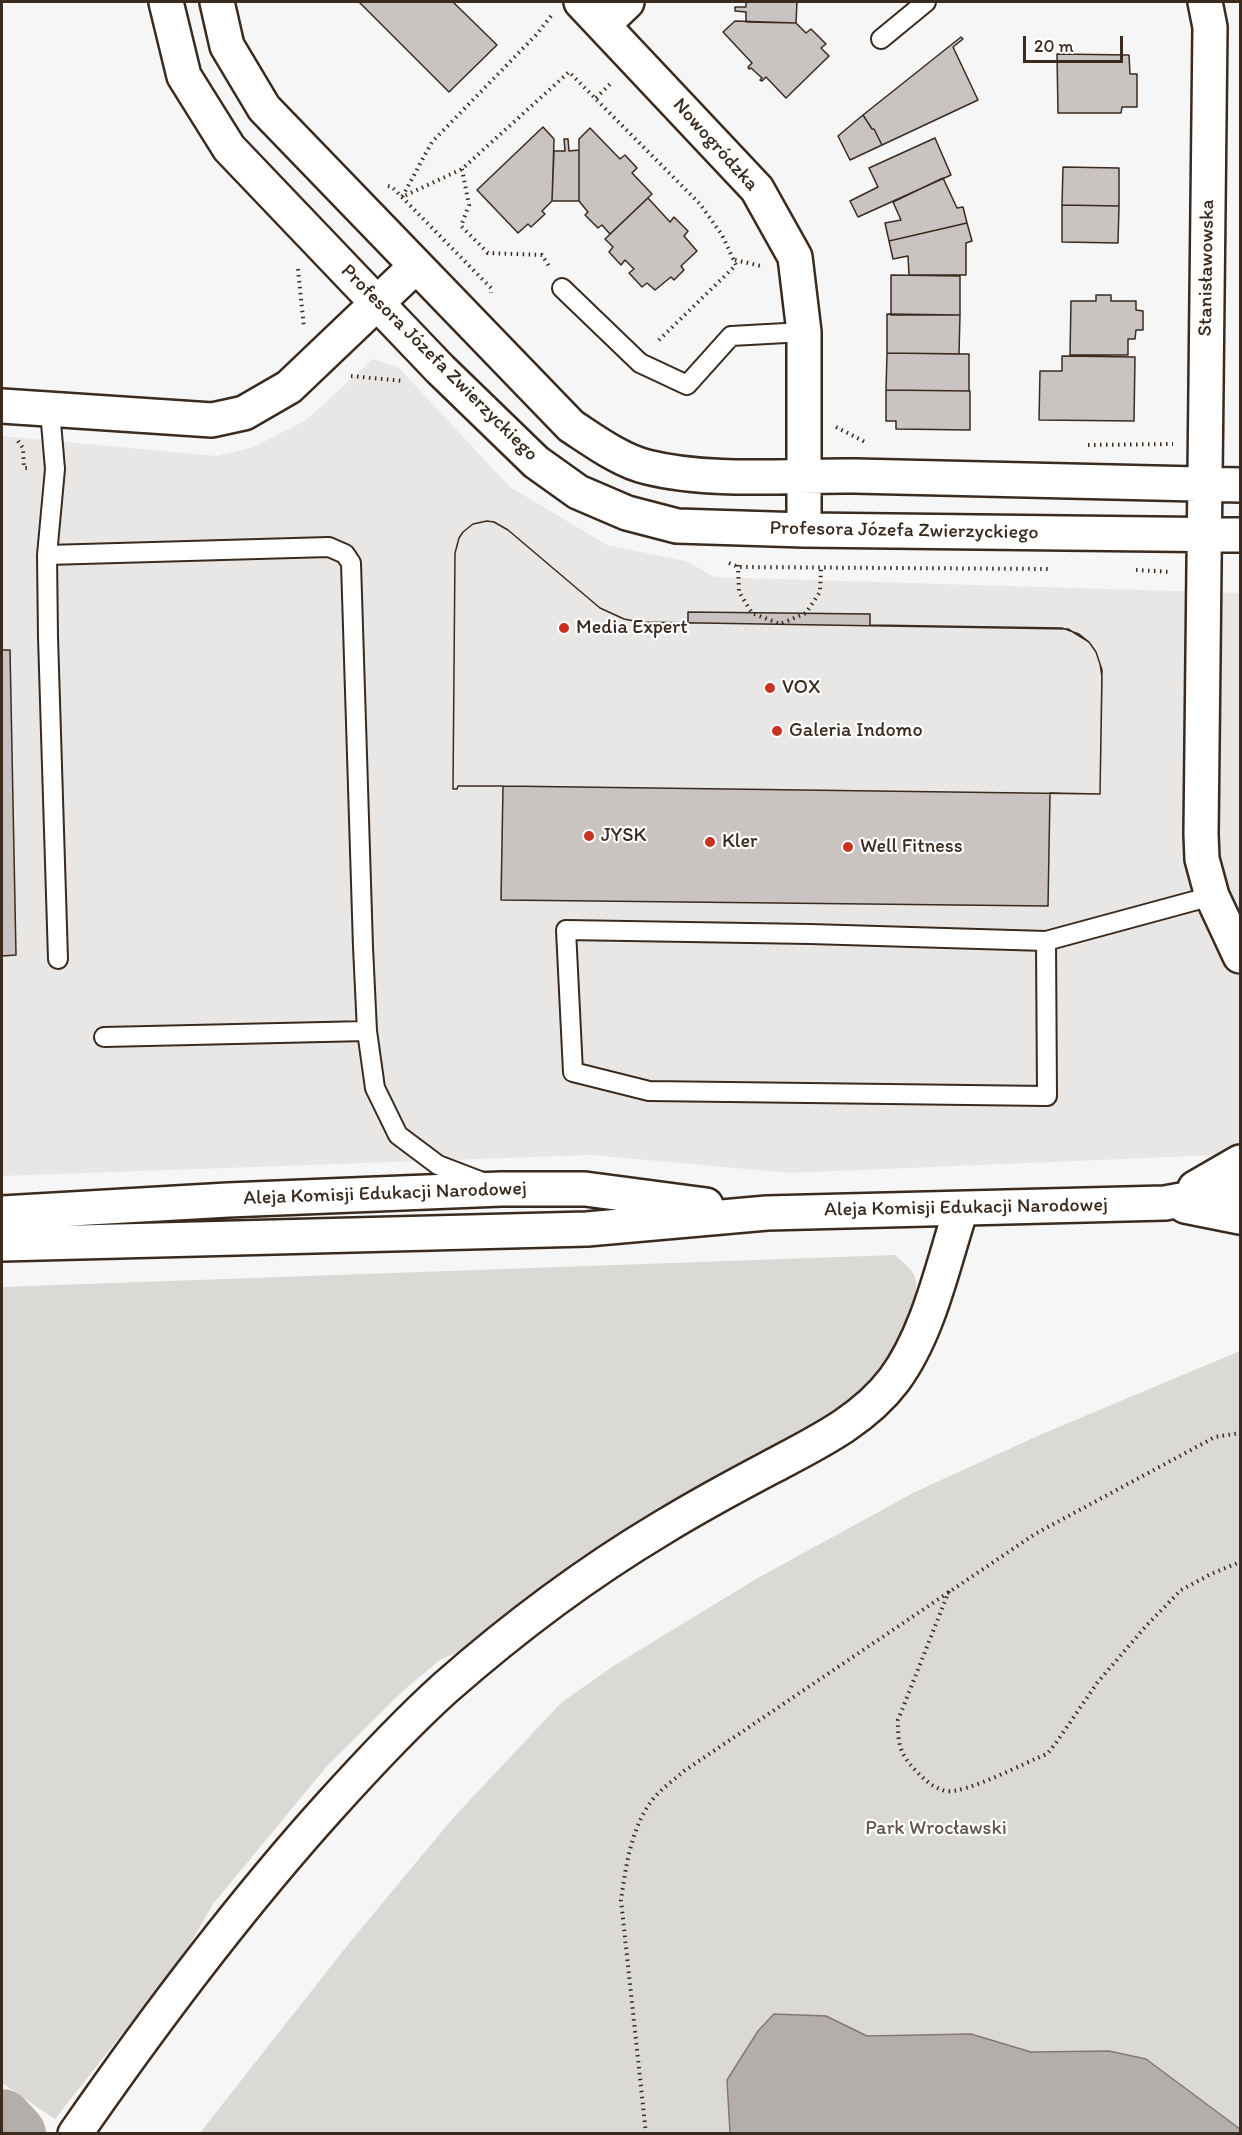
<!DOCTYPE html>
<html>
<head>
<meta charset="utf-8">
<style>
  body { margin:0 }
  #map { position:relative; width:1242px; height:2135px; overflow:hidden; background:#f7f6f6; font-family:Itim,sans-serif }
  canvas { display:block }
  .frame { position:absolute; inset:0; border:3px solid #3b2a1e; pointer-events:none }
  .scale { position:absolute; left:1023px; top:36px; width:100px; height:27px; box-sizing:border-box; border:3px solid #3b2a1e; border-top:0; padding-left:8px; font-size:18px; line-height:21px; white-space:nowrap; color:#3b2a1e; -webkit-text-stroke:4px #fff; paint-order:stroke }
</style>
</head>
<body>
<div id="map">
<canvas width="1242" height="2135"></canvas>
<div class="frame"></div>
<div class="scale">20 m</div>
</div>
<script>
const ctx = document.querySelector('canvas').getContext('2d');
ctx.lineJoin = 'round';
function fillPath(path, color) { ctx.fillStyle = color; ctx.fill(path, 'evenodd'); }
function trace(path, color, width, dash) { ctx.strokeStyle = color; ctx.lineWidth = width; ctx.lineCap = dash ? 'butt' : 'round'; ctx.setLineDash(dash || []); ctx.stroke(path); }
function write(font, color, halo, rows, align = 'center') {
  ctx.font = font + ' Itim,sans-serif'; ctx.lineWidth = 4.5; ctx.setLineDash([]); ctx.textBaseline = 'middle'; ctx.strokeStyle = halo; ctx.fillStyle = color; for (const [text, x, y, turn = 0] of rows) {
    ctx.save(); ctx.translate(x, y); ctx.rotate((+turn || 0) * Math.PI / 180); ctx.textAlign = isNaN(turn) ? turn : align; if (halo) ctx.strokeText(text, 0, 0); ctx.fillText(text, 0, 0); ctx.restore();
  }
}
const built = new Path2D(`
  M 373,359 L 398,367 L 510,487 L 607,545 L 686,561 L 714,577 L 1240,593 L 1240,1154 L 791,1173 L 591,1155 L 2,1176 L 2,436 L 216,456 L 254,447 L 306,420 Z`);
const green = new Path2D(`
  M 895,1255 C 901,1261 910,1267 914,1275 C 926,1297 885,1367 870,1384 C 864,1391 856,1397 850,1404 L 552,1584 L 457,1653 L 441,1659 L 404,1690 L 327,1766 L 213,1904 L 184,1955 L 55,2119 L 2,2083 L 2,1287 Z
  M 1240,1351 L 1240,2133 L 199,2134 L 350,1942 L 453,1818 L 562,1702 L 615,1665 L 756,1579 L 915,1492 L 1042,1434 Z`);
const water = new Path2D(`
  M 774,2014 L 826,2016 L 867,2036 L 971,2034 L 1031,2052 L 1109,2051 L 1146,2059 L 1240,2129 L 1240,2133 L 730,2133 L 727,2080 L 758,2031 Z`);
const river = new Path2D(`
  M 2,2119 L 16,2134`);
const building = new Path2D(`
  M 359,2 L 453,2 L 497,45 L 449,92 Z
  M 746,2 L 797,2 L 796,23 L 746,22 L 746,12 L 735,11 L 735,7 L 746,7 Z
  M 735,21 L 796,23 L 806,33 L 811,29 L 826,44 L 821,48 L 829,56 L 786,98 L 766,77 L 762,81 L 760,80 L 762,78 L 751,68 L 749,69 L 748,67 L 752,63 L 723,32 Z
  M 961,37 L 963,39 L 953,47 L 978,100 L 882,145 L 874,129 L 872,129 L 863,115 Z
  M 1057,54 L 1129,55 L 1130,74 L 1137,74 L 1137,107 L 1122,107 L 1121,113 L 1058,113 Z
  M 863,115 L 872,129 L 874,129 L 882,145 L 850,160 L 838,136 Z
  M 543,127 L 554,139 L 552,201 L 542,211 L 545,214 L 531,227 L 528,224 L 518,233 L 477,190 Z
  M 590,128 L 620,159 L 625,155 L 637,168 L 632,173 L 652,194 L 610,234 L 602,225 L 598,228 L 585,215 L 588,212 L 579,201 L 579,139 Z
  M 935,138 L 951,175 L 858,217 L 850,201 L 878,187 L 869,168 Z
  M 564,139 L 568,139 L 569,151 L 579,150 L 579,201 L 552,201 L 554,151 L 565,151 Z
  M 1063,167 L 1119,168 L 1119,206 L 1062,205 Z
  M 943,178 L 957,208 L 963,207 L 967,223 L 889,241 L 885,223 L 901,220 L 893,202 Z
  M 648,198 L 670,222 L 674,217 L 688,231 L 684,236 L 697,251 L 681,266 L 684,270 L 674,280 L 671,277 L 655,290 L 647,283 L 642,287 L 629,273 L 634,269 L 625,260 L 621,265 L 609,252 L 613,247 L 605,239 Z
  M 1062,205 L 1119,206 L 1118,243 L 1062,242 Z
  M 967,223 L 972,241 L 966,243 L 966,275 L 909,275 L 908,256 L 893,259 L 889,241 Z
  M 891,275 L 960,276 L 960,315 L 891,315 Z
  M 1096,295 L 1111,295 L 1111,301 L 1136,301 L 1136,310 L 1143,311 L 1143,330 L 1136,330 L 1135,339 L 1128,339 L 1128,355 L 1070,355 L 1071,301 L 1096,301 Z
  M 887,314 L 960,315 L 959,354 L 887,353 Z
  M 887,353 L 969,354 L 969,391 L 886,390 Z
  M 1062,356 L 1135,357 L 1134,421 L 1039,420 L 1040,371 L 1062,371 Z
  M 886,390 L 970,391 L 970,430 L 896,429 L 896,421 L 886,421 Z
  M 487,521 L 494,522 L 508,530 L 600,608 L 624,619 L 639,622 L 688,623 L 688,612 L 870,614 L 870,625 L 1062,628 L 1079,634 L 1089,642 L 1096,652 L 1102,670 L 1100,794 L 1050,793 L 1048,906 L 501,900 L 503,786 L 458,786 L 457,789 L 453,789 L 455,553 L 459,538 L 463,532 L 473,524 Z
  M 487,521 L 494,522 L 508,530 L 600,608 L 624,619 L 639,622 L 1068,629 L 1089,642 L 1096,652 L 1100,664 L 1102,677 L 1100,794 L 503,786 L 458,786 L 457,789 L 453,789 L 455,553 L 459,538 L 463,532 L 473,524 Z
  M 2,650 L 10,650 L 16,955 L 2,956 Z`);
const path = new Path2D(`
  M 551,16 L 536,35 L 432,142 L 402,197 L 462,169 L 569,72 L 700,204 L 722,235 L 736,265 L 657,342
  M 596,98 L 611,83
  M 462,169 L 469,205 L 461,226 L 488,253 L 542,255 L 549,266
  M 388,186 L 392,187 L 491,288 L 491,293
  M 735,260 L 761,266
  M 298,269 L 304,328
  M 351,376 L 403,381
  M 836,427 L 865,442
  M 18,441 L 23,448 L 24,468 L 29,468
  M 1088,445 L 1173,444
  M 729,563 L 738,567 L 1051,569
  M 738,565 L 739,592 L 752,613 L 780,624 L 806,613 L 820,592 L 821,568
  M 1136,570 L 1171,572
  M 949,1591 L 898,1720 C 898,1744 899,1753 916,1771 C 925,1780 933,1788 946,1791 C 966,1794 1026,1762 1047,1754 L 1056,1743 L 1097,1683 L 1146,1626 L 1181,1590 L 1211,1574 L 1240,1562
  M 646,2134 L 621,1900 C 626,1866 631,1827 653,1799 C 662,1788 674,1780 684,1771 L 1035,1534 L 1215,1437 L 1240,1433`);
const lane = new Path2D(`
  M 881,39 L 926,2
  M 562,288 L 640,363 L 687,385 L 731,336 L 804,332
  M 50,411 L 55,469 L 47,555 L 48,637 L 58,959
  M 47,555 L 329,547 L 345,554 L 351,563 L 363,947 L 367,1031 L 375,1088 L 398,1135 L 438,1165 L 485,1183
  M 1046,941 L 1047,1096 L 649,1091 L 573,1072 L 566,930 L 810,934 L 1046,941 L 1212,896
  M 104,1037 L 367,1031`);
const street = new Path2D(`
  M 166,2 L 184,76 L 229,148 L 440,369 L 536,462 L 578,492 L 627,513 L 677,526 L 804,530 L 1240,535
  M 217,2 L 227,46 L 264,108 L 571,426 C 594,441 621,461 647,467 C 711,483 789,475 855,476 C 984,478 1112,482 1240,485
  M 581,2 L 757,189 L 795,257 L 804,332 L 804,530
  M 1205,2 L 1210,27 L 1201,834 L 1202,859 L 1212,896 L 1240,956
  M 604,24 L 627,2
  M 2,406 L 212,420 L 244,413 L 289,387 L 416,266
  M 75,2134 C 154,2020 237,1909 330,1806 C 367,1765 404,1725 445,1688 C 512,1629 585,1574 662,1528 C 698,1506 735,1486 771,1467 C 816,1443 863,1421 894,1380 C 929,1333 943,1264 961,1209`);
const secondary = new Path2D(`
  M 1195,1188 L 1240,1162
  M 1185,1206 L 1240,1217
  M 2,1213 L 228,1200 L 501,1189 L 585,1189 L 706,1205
  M 2,1244 L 587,1229 L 767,1213 L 1165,1203 L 1240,1189`);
const markers = [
  [564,628,6,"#c8321e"],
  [770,688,6,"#c8321e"],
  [777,731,6,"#c8321e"],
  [589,836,6,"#c8321e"],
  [710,842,6,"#c8321e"],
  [848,847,6,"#c8321e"]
];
const streetNames = [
  ["Nowogródzka",715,145,48],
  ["Stanisławowska",1207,268,-89],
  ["Profesora Józefa Zwierzyckiego",439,363,45],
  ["Profesora Józefa Zwierzyckiego",904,531,1],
  ["Aleja Komisji Edukacji Narodowej",385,1194,-2],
  ["Aleja Komisji Edukacji Narodowej",966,1208,-1]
];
const poiNames = [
  ["Media Expert",576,628],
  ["VOX",782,688],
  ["Galeria Indomo",789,731],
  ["JYSK",601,836],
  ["Kler",722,842],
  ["Well Fitness",860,847]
];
const parkNames = [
  ["Park Wrocławski",936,1829]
];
fillPath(built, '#e9e7e6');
fillPath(green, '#dbd9d6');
fillPath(water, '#b4aeaa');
trace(water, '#847972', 1.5);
trace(river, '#b4aeaa', 60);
fillPath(building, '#c9c3c1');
trace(building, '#3b2a1e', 1.5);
trace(lane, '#3b2a1e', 22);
trace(street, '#3b2a1e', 38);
trace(secondary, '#3b2a1e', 38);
trace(path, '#3b2a1e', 4, [1.5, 4.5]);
trace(lane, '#fff', 18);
trace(street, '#fff', 33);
trace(secondary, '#fff', 33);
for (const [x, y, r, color] of markers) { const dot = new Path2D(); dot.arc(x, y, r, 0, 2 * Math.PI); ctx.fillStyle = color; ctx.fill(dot); trace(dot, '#fff', 2); }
write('20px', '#3b2a1e', '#fff', streetNames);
write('20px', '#3b2a1e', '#fff', poiNames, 'left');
write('20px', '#63564c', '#fff', parkNames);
</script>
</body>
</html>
